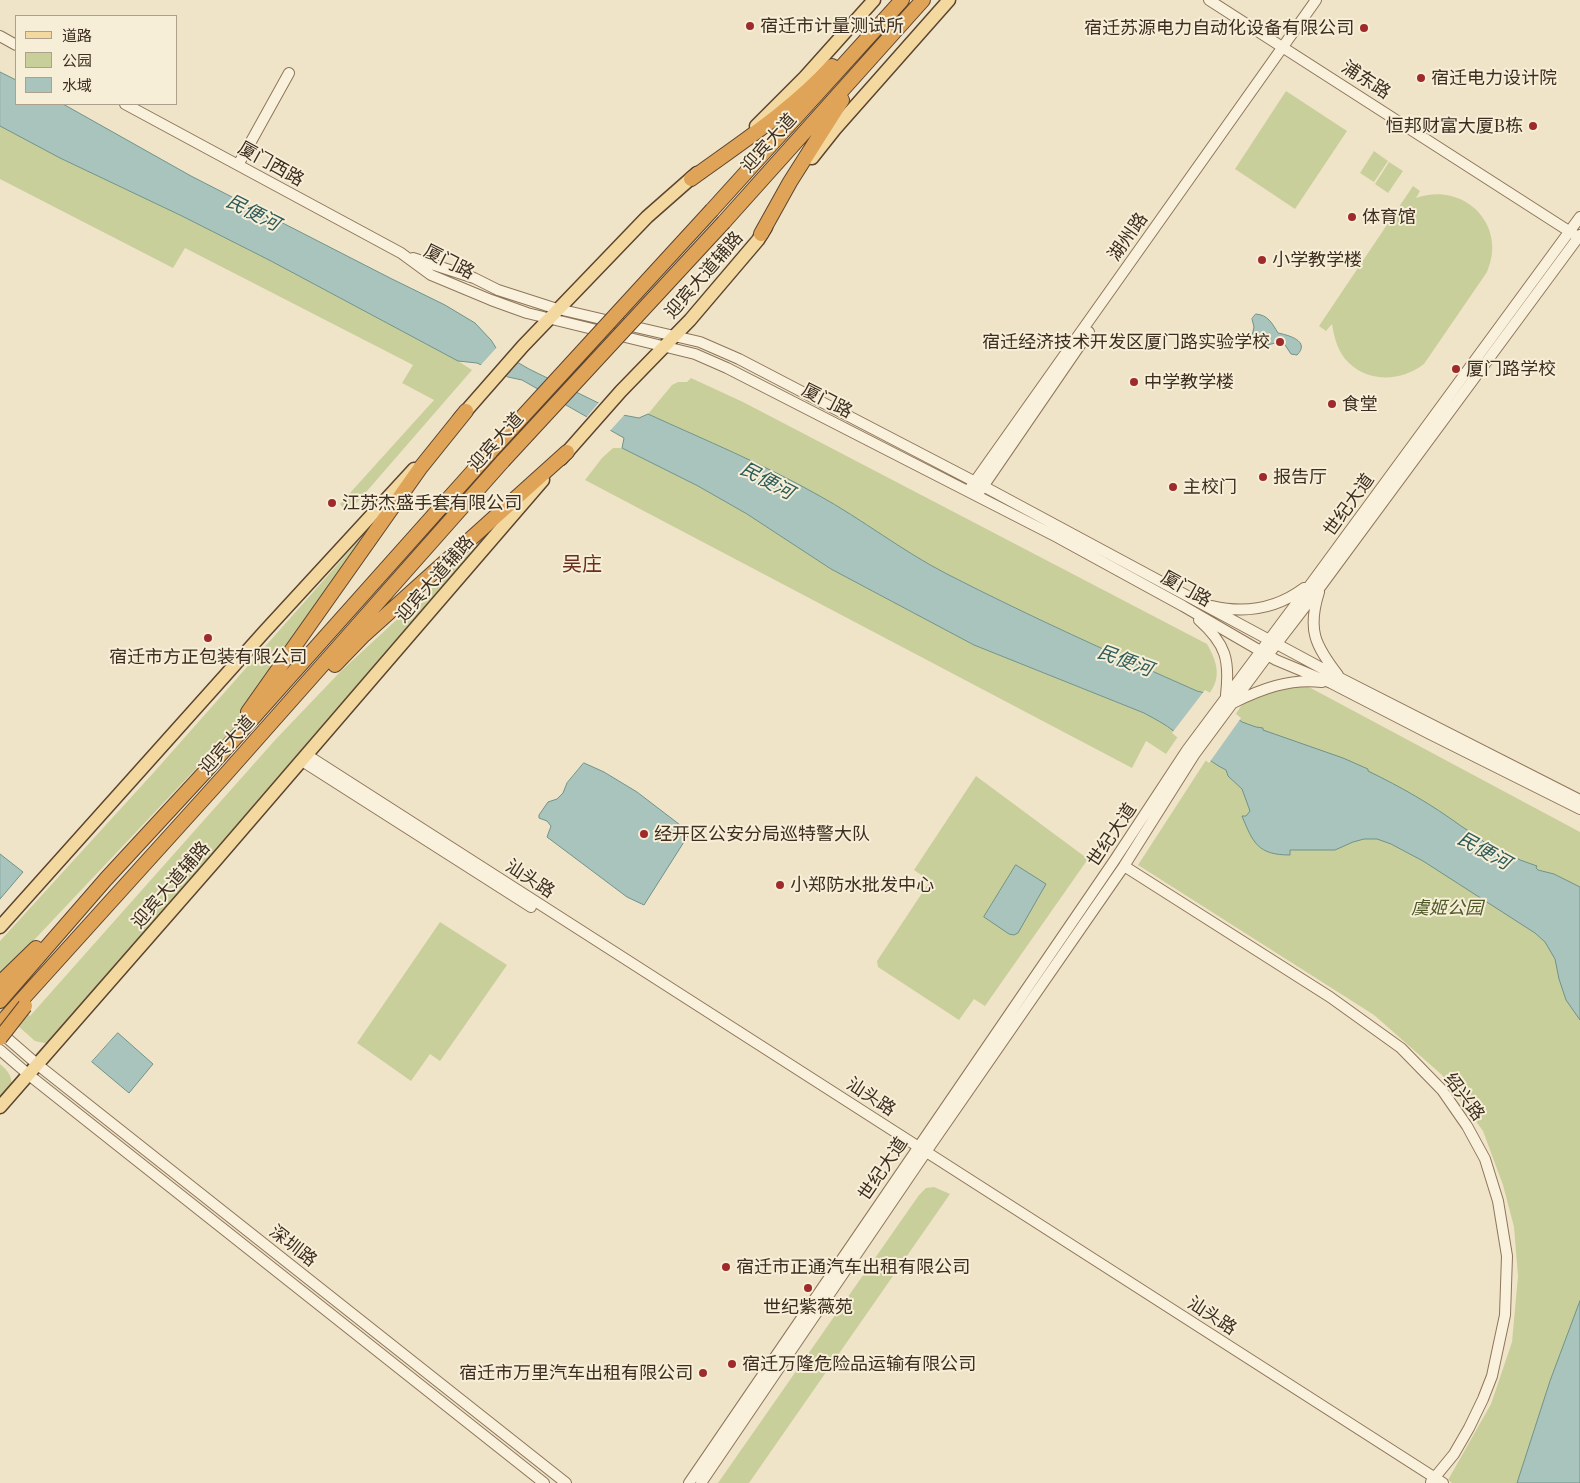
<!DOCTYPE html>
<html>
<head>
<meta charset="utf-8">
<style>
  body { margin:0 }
  #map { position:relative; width:1580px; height:1483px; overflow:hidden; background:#f0e4c8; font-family:"Playfair Display","Noto Sans SC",serif }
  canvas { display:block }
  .legend { position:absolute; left:15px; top:15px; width:162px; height:90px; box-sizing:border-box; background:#f7eed8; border:1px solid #ada18e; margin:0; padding:6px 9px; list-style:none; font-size:15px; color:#3d2e20 }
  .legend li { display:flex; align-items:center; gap:10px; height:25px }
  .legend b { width:25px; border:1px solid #ada18e }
</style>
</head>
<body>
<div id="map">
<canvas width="1580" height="1483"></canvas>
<ul class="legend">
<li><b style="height:6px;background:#f3d9a0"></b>道路</li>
<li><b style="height:14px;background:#c9cf9b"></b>公园</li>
<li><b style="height:14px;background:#a9c4bc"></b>水域</li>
</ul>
</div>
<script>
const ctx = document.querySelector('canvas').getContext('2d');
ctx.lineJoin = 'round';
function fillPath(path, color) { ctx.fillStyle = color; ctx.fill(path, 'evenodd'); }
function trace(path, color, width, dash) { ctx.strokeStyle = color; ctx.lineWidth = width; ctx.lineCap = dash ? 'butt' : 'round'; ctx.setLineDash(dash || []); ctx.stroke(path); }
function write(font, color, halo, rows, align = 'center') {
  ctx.font = font + ' "Playfair Display","Noto Sans SC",serif'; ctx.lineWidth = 4; ctx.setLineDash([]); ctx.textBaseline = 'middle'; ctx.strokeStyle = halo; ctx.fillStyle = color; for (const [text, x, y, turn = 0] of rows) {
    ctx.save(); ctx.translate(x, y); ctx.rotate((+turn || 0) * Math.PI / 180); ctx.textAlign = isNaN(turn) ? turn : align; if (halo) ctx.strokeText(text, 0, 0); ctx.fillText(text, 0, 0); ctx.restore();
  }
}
const green = new Path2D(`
  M 1286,91 L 1347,131 L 1295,209 L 1235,169 Z
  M 0,126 L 60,158 L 182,216 L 271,261 L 458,361 L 472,370 L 354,506 L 349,510 L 344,509 L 340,504 L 434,400 L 402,383 L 413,365 L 185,248 L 173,268 L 0,179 Z
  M 1374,151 L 1388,161 L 1374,182 L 1360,173 Z
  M 1389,162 L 1403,171 L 1388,193 L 1375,184 Z
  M 1413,186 L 1420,191 L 1416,198 C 1464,181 1508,225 1487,272 L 1424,364 C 1402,381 1370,383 1349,363 C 1338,353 1334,337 1332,324 L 1326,331 L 1319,326 Z
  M 691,378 L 743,402 L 1207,644 C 1217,662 1222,677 1209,694 L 1197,691 C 1113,654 1029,616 947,574 C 902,551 862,519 818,495 C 763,464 705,440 648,414 L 672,385 L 678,382 L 687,382 Z
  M 613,448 L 622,448 L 698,486 L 747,514 L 831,569 L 974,645 L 1144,713 L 1160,721 L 1179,735 L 1166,754 L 1146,741 L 1132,768 L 585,480 L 602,458 Z
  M 507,518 L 50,1043 L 44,1043 L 35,1041 L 0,1010 L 0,986 L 30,1016 L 276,739 L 341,671 Z
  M 360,539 L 365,544 L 245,713 L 223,740 L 0,976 L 0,941 L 155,771 Z
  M 1307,686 L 1580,832 L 1580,1483 L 1452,1483 L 1448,1480 L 1491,1404 L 1512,1342 L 1518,1276 L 1514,1227 L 1503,1185 L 1483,1131 L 1442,1075 L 1374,1015 L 1138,865 L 1243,703 L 1284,688 Z
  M 976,776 L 1088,859 L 985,1006 L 974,999 L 959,1020 L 878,967 L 877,961 L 930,881 L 914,870 Z
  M 440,922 L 507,965 L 440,1061 L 430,1054 L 411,1081 L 357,1043 Z
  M 0,1064 C 18,1079 12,1087 0,1103 Z
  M 934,1187 L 950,1194 L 749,1483 L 718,1483 L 919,1195 L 926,1188 Z`);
const water = new Path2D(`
  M 0,72 L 16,80 L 16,104 L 63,104 L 191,176 L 390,278 L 445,305 L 475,323 L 491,340 L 498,351 L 529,369 L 623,415 L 639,418 L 648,414 C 705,440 763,464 818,495 C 862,519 902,551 947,574 C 1029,616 1113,654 1197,691 L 1209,694 L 1242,722 L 1256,727 L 1263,728 L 1263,730 L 1343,758 L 1368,769 L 1368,771 C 1401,787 1431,804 1461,826 C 1470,832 1480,838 1489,846 L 1490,845 L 1496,850 L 1501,849 L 1520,860 L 1537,866 L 1536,868 L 1538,870 L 1554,874 L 1580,887 L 1580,1020 L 1566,1000 L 1559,979 L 1555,959 L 1545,942 L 1535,933 L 1423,861 L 1391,844 L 1377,839 L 1364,839 L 1353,842 L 1335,850 L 1290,850 L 1290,855 C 1258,855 1253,843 1242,816 L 1246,816 L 1250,811 L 1242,789 L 1228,776 L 1226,770 C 1207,761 1192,744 1175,732 C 1165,724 1155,719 1144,713 L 974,645 L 831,569 L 747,514 L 698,486 L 622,448 L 624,438 L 522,380 L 508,377 L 477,363 L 458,361 L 271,261 L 182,216 L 60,158 L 0,126 Z
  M 1256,314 C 1268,315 1272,323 1278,333 C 1288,335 1311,341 1297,355 L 1291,354 L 1285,345 L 1280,342 L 1267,345 L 1254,340 L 1252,336 L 1254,327 L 1252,319 Z
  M 584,763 L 604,772 L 637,792 L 688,831 L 689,834 L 644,905 L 627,897 L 547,837 L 551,826 L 547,821 L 539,818 L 539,815 L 548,802 L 557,799 L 563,793 L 567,783 Z
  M 0,854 L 23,872 L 0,899 Z
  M 1016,865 L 1046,884 L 1018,933 L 1014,935 L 1009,934 L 984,917 Z
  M 118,1033 L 153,1064 L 129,1093 L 92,1062 Z
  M 1580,1301 L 1580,1483 L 1517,1483 L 1550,1381 Z`);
const pier = new Path2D(`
  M 498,346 L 499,349 L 520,361 L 505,378 L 479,367 Z
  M 600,401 L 626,413 L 609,432 L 585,419 Z
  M 1205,690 L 1212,694 L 1241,718 L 1209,763 L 1172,733 Z`);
const minor = new Path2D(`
  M 1209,0 L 1575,235
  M 0,36 L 16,45
  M 125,104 L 401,253 L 431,275 L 491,300 L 527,313 L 695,354 L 727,368 L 1057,537 L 1183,606 L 1276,660 L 1331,683 L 1428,733 L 1580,809
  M 238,165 L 289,73
  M 413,258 L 474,278 L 498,290 L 554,308 L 700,342 L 739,359 L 983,486 L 1340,678 L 1580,800
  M 971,487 L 1316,0
  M 980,491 L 1089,332
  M 1319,592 C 1307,630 1315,645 1338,675
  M 1212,606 C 1246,614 1276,609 1304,588
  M 1199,620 C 1226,644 1230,660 1226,695
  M 1233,703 C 1261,689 1290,678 1322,682
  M 307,755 L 1443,1483
  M 302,761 L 531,907
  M 1124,866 L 1330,997 L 1401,1048 L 1442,1090 L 1467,1126 L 1485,1159 L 1498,1201 L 1507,1256 L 1505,1315 L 1492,1376 L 1483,1399 L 1469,1428 L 1454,1454 L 1431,1482
  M 0,1032 L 38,1065 L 566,1483
  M 0,1050 L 29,1075 L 544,1483
  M 689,1483 L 1114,861 L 1187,750 L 1313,581 L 1580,217
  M 701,1483 L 926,1152 L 1124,866 L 1194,755 L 1268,655 L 1321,586 L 1580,235`);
const major = new Path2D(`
  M 756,126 L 805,77 L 874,0
  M 812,158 L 835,129 L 949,0
  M 459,419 L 523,346 L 647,217 L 697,173
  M 561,459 L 621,391 L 690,320 L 758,240 L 766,227
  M 0,927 L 265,631 L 414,469
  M 0,1107 L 215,861 L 543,480`);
const highway = new Path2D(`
  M 691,179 C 739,144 792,110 832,66
  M 712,210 L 902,0
  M 724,222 L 923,0
  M 761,234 L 790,182 L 842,100
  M 335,665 L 364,635 L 567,452
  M 248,712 L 421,467 L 466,411
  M 0,983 L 36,948
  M 0,1001 L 106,879 L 203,774 L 491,451
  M 0,1024 L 225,775 L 503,461`);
const highwayBridge = new Path2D(`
  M 491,451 L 712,210
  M 503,461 L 724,222
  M 0,1038 L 25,1006`);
const markers = [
  [750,26,5,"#9e2a2b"],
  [1364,28,5,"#9e2a2b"],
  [1421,78,5,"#9e2a2b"],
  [1533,126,5,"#9e2a2b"],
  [1352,217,5,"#9e2a2b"],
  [1262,260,5,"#9e2a2b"],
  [1280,342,5,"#9e2a2b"],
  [1456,369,5,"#9e2a2b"],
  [1134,382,5,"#9e2a2b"],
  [1332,404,5,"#9e2a2b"],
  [1263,477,5,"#9e2a2b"],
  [1173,487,5,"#9e2a2b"],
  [332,503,5,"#9e2a2b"],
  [208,638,5,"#9e2a2b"],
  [644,834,5,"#9e2a2b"],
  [780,885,5,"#9e2a2b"],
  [726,1267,5,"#9e2a2b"],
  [808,1288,5,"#9e2a2b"],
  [732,1364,5,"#9e2a2b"],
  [703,1373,5,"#9e2a2b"]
];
const poiNames = [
  ["宿迁市计量测试所",760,26],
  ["宿迁苏源电力自动化设备有限公司",1354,28,"right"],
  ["宿迁电力设计院",1431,78],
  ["恒邦财富大厦B栋",1523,126,"right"],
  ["体育馆",1362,217],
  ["小学教学楼",1272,260],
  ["宿迁经济技术开发区厦门路实验学校",1270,342,"right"],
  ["厦门路学校",1466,369],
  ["中学教学楼",1144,382],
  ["食堂",1342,404],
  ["报告厅",1273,477],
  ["主校门",1183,487],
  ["江苏杰盛手套有限公司",342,503],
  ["宿迁市方正包装有限公司",208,657,"center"],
  ["经开区公安分局巡特警大队",654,834],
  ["小郑防水批发中心",790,885],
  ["宿迁市正通汽车出租有限公司",736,1267],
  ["世纪紫薇苑",808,1307,"center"],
  ["宿迁万隆危险品运输有限公司",742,1364],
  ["宿迁市万里汽车出租有限公司",693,1373,"right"]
];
const streetNames = [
  ["浦东路",1366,80,33],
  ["迎宾大道",769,143,-48],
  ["厦门西路",271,164,29],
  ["湖州路",1128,237,-55],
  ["厦门路",449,262,27],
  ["迎宾大道辅路",704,275,-49],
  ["厦门路",827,401,27],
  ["迎宾大道",496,442,-48],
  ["世纪大道",1349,505,-54],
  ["迎宾大道辅路",435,579,-49],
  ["厦门路",1186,589,29],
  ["迎宾大道",227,745,-48],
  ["世纪大道",1112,835,-56],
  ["汕头路",530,879,33],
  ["迎宾大道辅路",171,885,-49],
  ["汕头路",871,1097,33],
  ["绍兴路",1464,1097,53],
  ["世纪大道",883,1169,-56],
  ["深圳路",293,1246,38],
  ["汕头路",1212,1316,33]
];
const parkNames = [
  ["虞姬公园",1447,908]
];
const waterNames = [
  ["民便河",253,213,27],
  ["民便河",767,481,28],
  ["民便河",1125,661,20],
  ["民便河",1484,851,29]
];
const quarterNames = [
  ["吴庄",582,565]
];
fillPath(green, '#c9cf9b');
fillPath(water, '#a9c4bc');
trace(water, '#6f938a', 1);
fillPath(pier, '#f0e4c8');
trace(minor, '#8d765c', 12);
trace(major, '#5b4430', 15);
trace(highway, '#5b4430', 16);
trace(minor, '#faf1dc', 10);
trace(major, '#f3d9a0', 12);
trace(highway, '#e0a458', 14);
trace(highwayBridge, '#5b4430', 16, []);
trace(highwayBridge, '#e0a458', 14);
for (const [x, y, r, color] of markers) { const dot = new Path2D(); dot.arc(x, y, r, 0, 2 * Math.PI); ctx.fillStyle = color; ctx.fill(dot); trace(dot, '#f7eed8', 2); }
write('18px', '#3d2e20', '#f7eed8', poiNames, 'left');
write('18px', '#3d2e20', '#f7eed8', streetNames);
write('italic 18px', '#4d5a26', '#f7eed8', parkNames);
write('italic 19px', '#2f5d5a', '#f7eed8', waterNames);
write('20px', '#6b2e1e', '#f7eed8', quarterNames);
</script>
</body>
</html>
